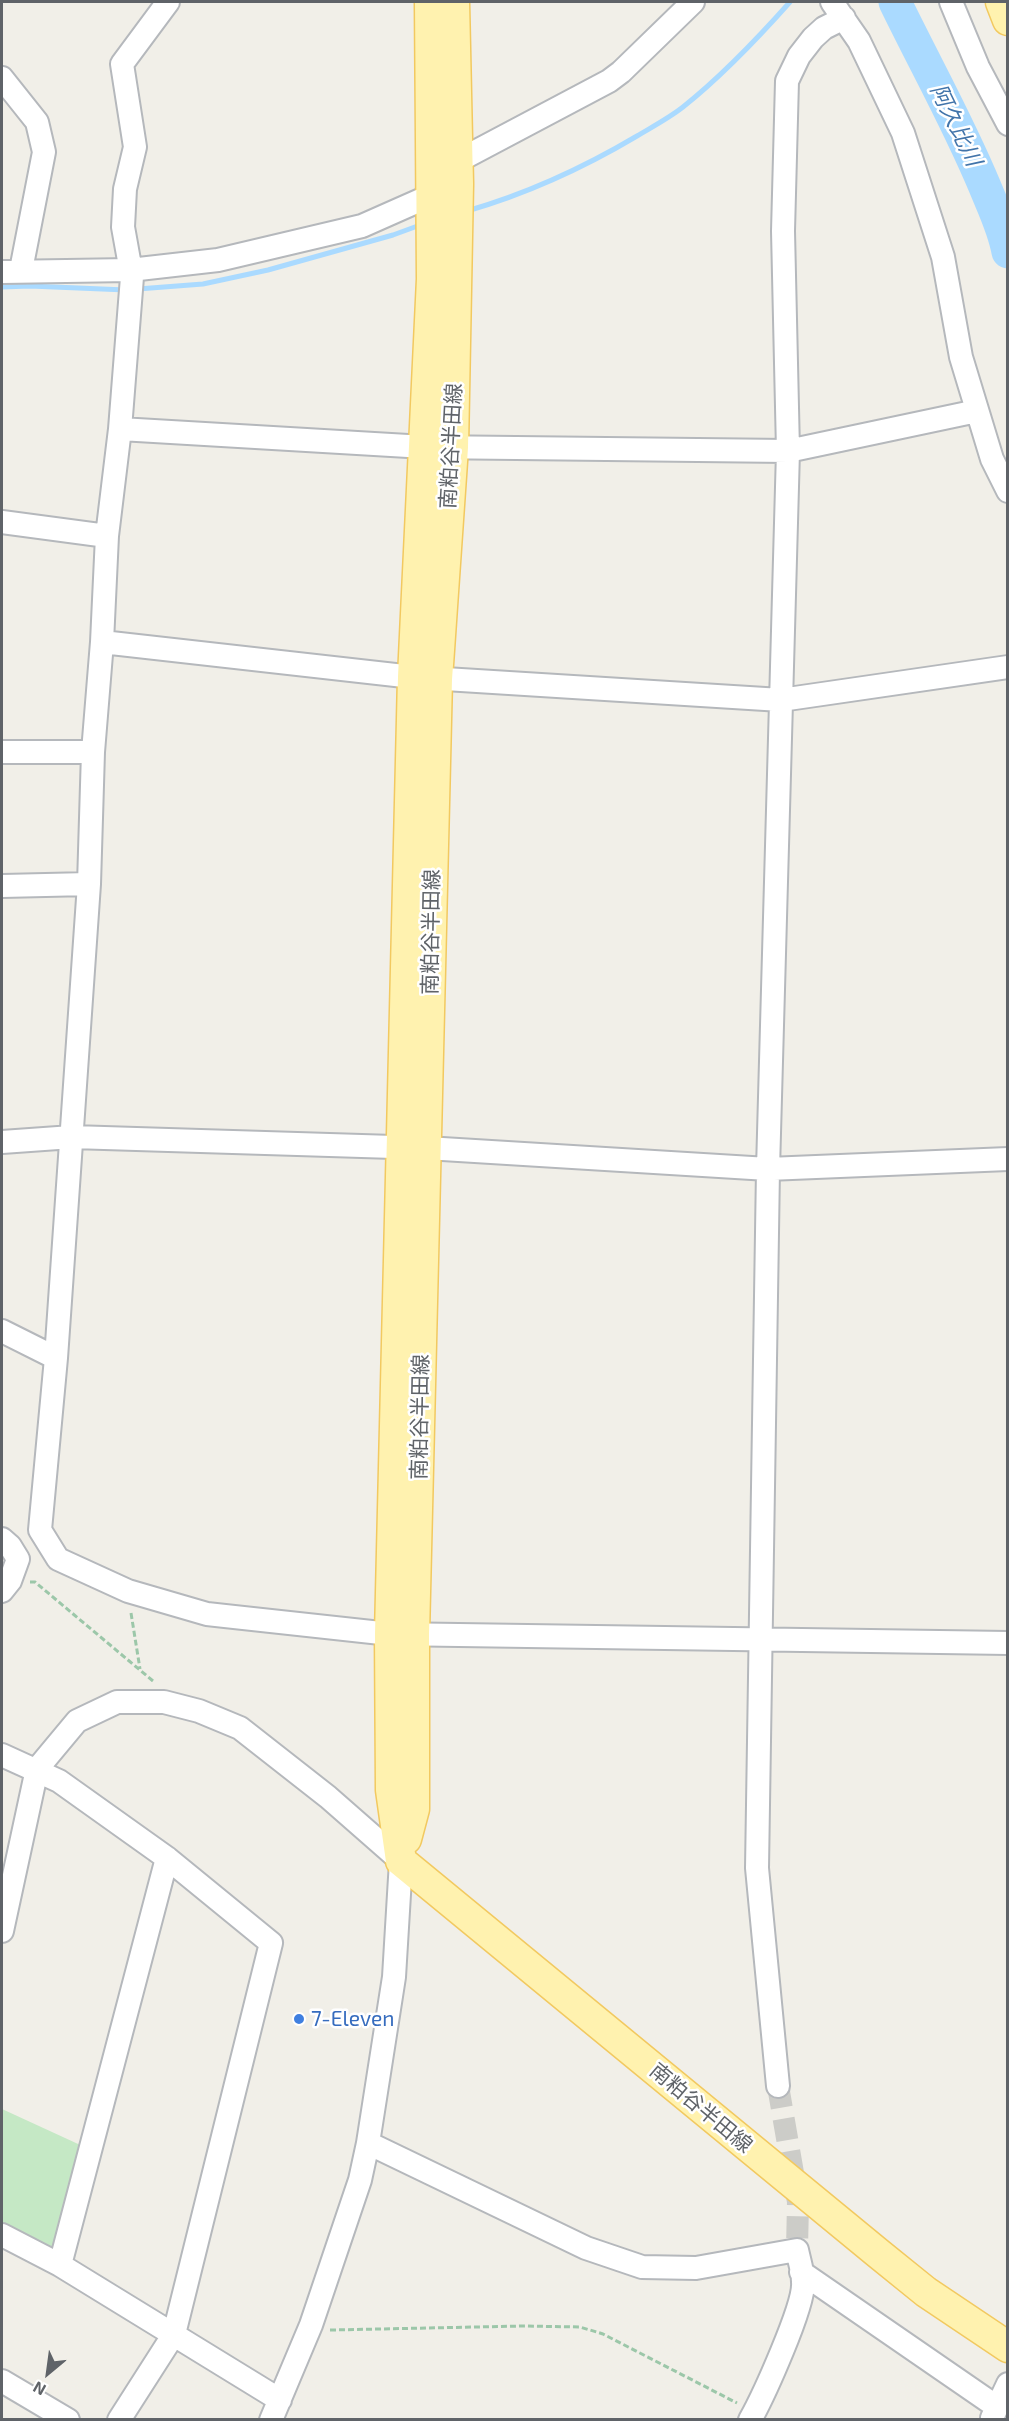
<!DOCTYPE html>
<html>
<head>
<meta charset="utf-8">
<style>
  body { margin:0 }
  #map { position:relative; width:1009px; height:2421px; overflow:hidden; background:#f1efe8; font-family:"Exo 2",sans-serif }
  canvas { display:block }
  .frame { position:absolute; inset:0; border:3px solid #5f6368; pointer-events:none }
  .north { position:absolute; left:18px; top:2343px; width:60px; height:60px; -webkit-text-stroke:4px #fff; paint-order:stroke; rotate:209deg; font-size:16px; font-weight:700; line-height:24px; text-align:center; color:#5f6368 }
  .north::after { content:''; display:block; margin:auto; width:21px; height:27px; background:#5f6368; clip-path:polygon(50% 0,100% 100%,50% 72%,0 100%) }
</style>
</head>
<body>
<div id="map">
<canvas width="1009" height="2421"></canvas>
<div class="frame"></div>
<div class="north">N</div>
</div>
<script>
const ctx = document.querySelector('canvas').getContext('2d');
ctx.lineJoin = 'round';
function fillPath(path, color) { ctx.fillStyle = color; ctx.fill(path, 'evenodd'); }
function trace(path, color, width, dash) { ctx.strokeStyle = color; ctx.lineWidth = width; ctx.lineCap = dash ? 'butt' : 'round'; ctx.setLineDash(dash || []); ctx.stroke(path); }
function write(font, color, halo, rows, align = 'center') {
  ctx.font = font + ' "Exo 2","Noto Sans JP",sans-serif'; ctx.lineWidth = 5; ctx.setLineDash([]); ctx.textBaseline = 'middle'; ctx.strokeStyle = halo; ctx.fillStyle = color; for (const [text, x, y, turn = 0] of rows) {
    ctx.save(); ctx.translate(x, y); ctx.rotate((+turn || 0) * Math.PI / 180); ctx.textAlign = isNaN(turn) ? turn : align; if (halo) ctx.strokeText(text, 0, 0); ctx.fillText(text, 0, 0); ctx.restore();
  }
}
const green = new Path2D(`
  M 2,2109 L 89,2149 L 60,2265 L 2,2235 Z`);
const stream = new Path2D(`
  M 467,211 C 526,194 583,168 637,136 C 652,127 669,118 683,107 C 722,76 758,38 790,2
  M 2,287 L 30,286 L 126,290
  M 138,289 L 203,284 L 268,270 L 393,235 L 423,224`);
const river = new Path2D(`
  M 895,2 C 925,64 959,124 985,187 C 994,209 1004,229 1008,252`);
const minorTunnel = new Path2D(`
  M 778,2086 L 798,2202 L 797,2250`);
const path = new Path2D(`
  M 30,1582 L 35,1582 L 153,1681
  M 131,1613 L 140,1669
  M 330,2330 L 525,2326 L 580,2327 L 603,2334 L 737,2403`);
const minor = new Path2D(`
  M 168,2 L 122,64 L 135,147 L 125,189 L 123,227 L 132,277 L 120,429 L 107,536 L 102,642 L 93,752 L 89,884 L 56,1358 L 40,1530 L 58,1559 L 128,1591 L 207,1614 L 225,1616 L 390,1634 L 1008,1643
  M 832,2 L 859,41 L 903,133 L 943,257 L 961,357 L 992,459 L 1008,491
  M 951,2 L 978,67 L 1008,124
  M 2,78 L 37,122 L 44,152 L 21,270
  M 2,272 L 130,270 L 218,260 L 362,226 L 432,195 L 456,162 L 609,81 L 621,72 L 693,2
  M 120,429 L 425,447 L 788,451 L 977,411
  M 2,522 L 107,536
  M 102,642 L 413,677 L 781,700 L 1008,667
  M 2,752 L 93,752
  M 2,886 L 89,884
  M 2,1142 L 72,1137 L 426,1148 L 768,1169 L 1008,1159
  M 2,1331 L 56,1358
  M 2,1539 L 10,1546 L 18,1559 L 10,1581 L 2,1591
  M 2,1755 L 59,1781 L 167,1858 L 271,1943 L 174,2334 L 119,2420
  M 2,1931 L 37,1769 L 77,1721 L 117,1702 L 164,1702 L 199,1711 L 240,1728 L 328,1797 L 401,1861 L 394,1977 L 368,2143 L 360,2180 L 311,2325 L 271,2420
  M 778,2086 L 757,1868 L 768,1169 L 788,451 L 783,231 L 787,81 L 799,56 L 813,38 L 824,28 L 844,18
  M 368,2143 L 586,2248 L 642,2267 L 696,2268 L 797,2250 C 799,2260 803,2271 803,2282 C 805,2305 763,2397 750,2420
  M 2,2235 L 60,2265 L 280,2400
  M 60,2265 L 167,1858
  M 801,2272 L 997,2407
  M 2,2381 L 68,2420
  M 992,2418 L 1008,2384`);
const major = new Path2D(`
  M 430,2 L 432,279 L 413,677 L 390,1634 L 391,1790 L 401,1861 L 879,2254 L 926,2292 L 1008,2347
  M 1001,2 L 1008,20
  M 406,1839 L 414,1809 L 414,1634 L 437,679 L 453,447 L 458,184 L 454,2`);
const markers = [
  [299,2019,6,"#3f7fe0"]
];
const streetNames = [
  ["南粕谷半田線",451,446,-87],
  ["南粕谷半田線",431,932,-89],
  ["南粕谷半田線",420,1417,-89],
  ["南粕谷半田線",701,2108,40]
];
const shopNames = [
  ["7-Eleven",311,2019]
];
const waterNames = [
  ["阿久比川",956,125,64]
];
fillPath(green, '#c5e8c5');
trace(stream, '#aadaff', 5);
trace(river, '#aadaff', 33);
trace(minorTunnel, '#ccccc8', 22, [22, 11]);
trace(minor, '#b5b8bc', 26);
trace(major, '#f2c960', 33);
trace(path, '#9cc7a9', 3, [6, 3]);
trace(minor, '#fff', 22);
trace(major, '#fff2af', 30);
for (const [x, y, r, color] of markers) { const dot = new Path2D(); dot.arc(x, y, r, 0, 2 * Math.PI); ctx.fillStyle = color; ctx.fill(dot); trace(dot, '#fff', 2); }
write('21px', '#5f6368', '#fff', streetNames);
write('21px', '#366cbe', '#fff', shopNames, 'left');
write('italic 22px', '#4174aa', '#fff', waterNames);
</script>
</body>
</html>
